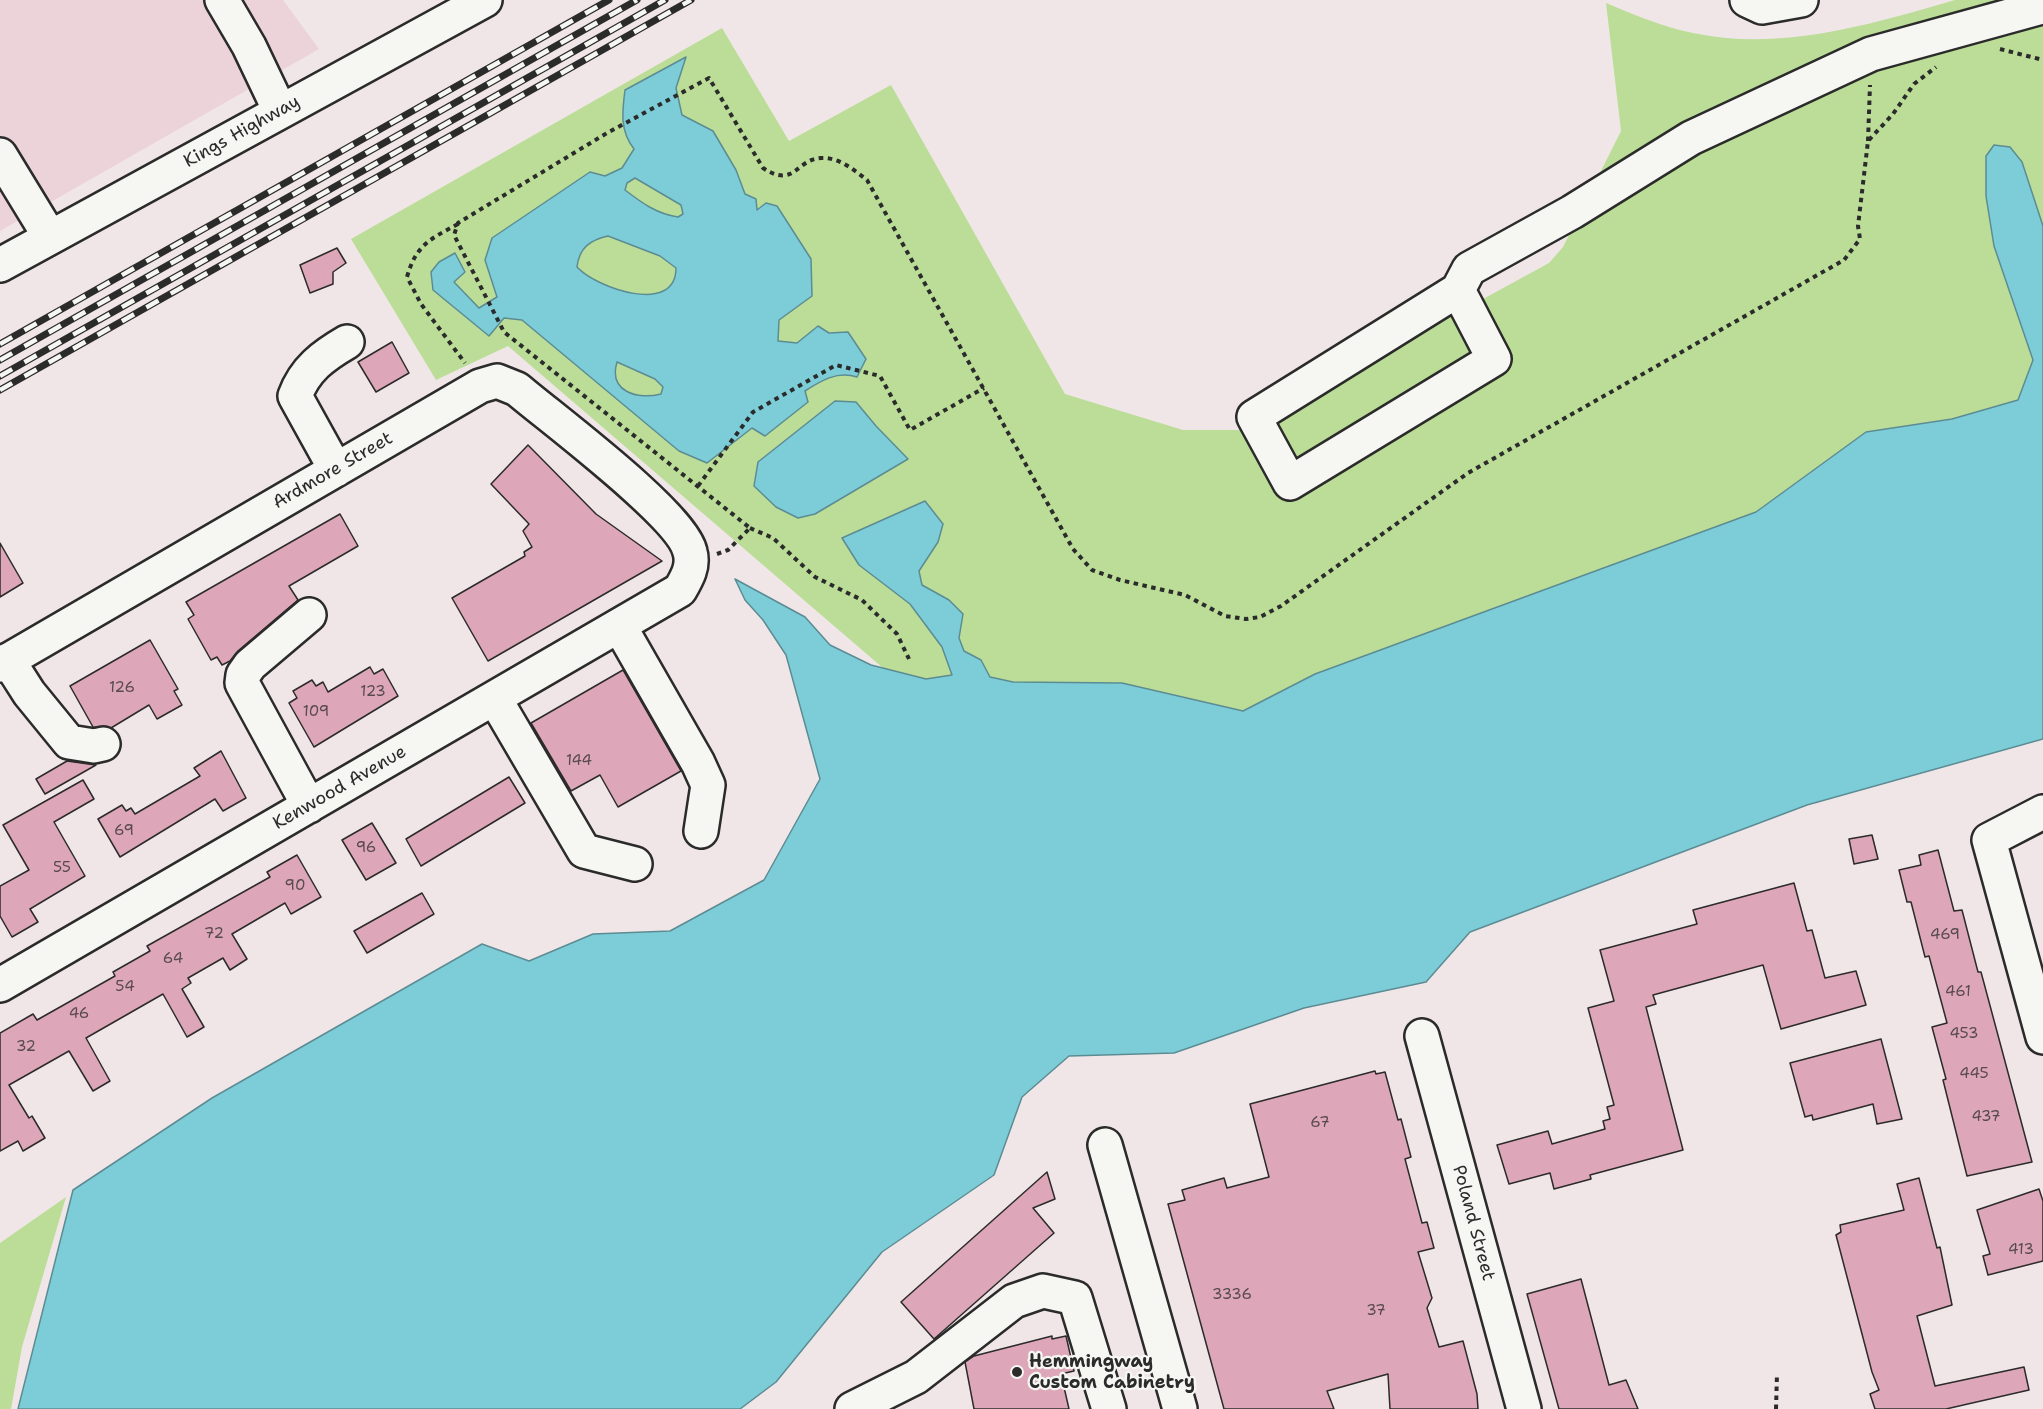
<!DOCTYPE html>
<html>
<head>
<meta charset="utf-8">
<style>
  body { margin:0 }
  canvas { display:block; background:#f1e6e7 }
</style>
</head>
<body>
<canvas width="2043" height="1409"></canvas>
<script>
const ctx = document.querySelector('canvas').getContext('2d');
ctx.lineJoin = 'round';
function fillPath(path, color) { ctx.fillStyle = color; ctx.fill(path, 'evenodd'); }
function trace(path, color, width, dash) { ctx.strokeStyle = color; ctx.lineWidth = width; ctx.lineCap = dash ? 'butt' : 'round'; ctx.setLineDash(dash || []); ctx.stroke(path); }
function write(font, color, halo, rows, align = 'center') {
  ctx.font = font + ' "Shantell Sans",sans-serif'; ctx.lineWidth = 4.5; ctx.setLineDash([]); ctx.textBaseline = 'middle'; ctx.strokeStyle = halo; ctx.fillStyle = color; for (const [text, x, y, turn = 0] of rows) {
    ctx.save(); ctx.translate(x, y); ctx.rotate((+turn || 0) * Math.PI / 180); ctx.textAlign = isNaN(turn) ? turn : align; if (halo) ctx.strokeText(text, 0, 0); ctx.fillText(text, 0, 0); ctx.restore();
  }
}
const built = new Path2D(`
  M 0,0 L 283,0 L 319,49 L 0,231 Z`);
const green = new Path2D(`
  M 1955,0 L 2043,0 L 2043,546 L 1282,764 L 968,741 L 508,346 L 436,380 L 351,239 L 722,28 L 789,141 L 891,85 L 1065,394 L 1183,430 L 1243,430 L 1549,263 L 1563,247 L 1621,131 L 1606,3 C 1635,15 1663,27 1693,33 C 1780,52 1872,24 1955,0 Z
  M 66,1197 L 22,1347 L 11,1409 L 0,1409 L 0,1243 Z`);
const water = new Path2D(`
  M 686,57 L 676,88 L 682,115 L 713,131 L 736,170 L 745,194 L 756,199 L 757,210 L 766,203 L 777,206 L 811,259 L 812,296 L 779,320 L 778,341 L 797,343 L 818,326 L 829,333 L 848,332 L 866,359 L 857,377 C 837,371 822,380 805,391 L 808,402 L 765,436 L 752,428 L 707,463 L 679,451 L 522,320 L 504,318 L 489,336 L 433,290 L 431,272 L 439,262 L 455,253 L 465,272 L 454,282 L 479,308 L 497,297 L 485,260 L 492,238 L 590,172 L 605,176 L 622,168 L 634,149 C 620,131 622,113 625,90 ZM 635,178 L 681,205 L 683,214 L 678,217 C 657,214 642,203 625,190 L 627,183 ZM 608,236 L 660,256 L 676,268 C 676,316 596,288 577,267 C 579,248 590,240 608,236 ZM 617,362 L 655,379 L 663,387 L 661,394 C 638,400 608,392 617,362 Z
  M 1994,145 L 2010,147 L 2022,162 L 2043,226 L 2043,739 L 1807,805 L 1470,932 L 1426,982 L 1304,1008 L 1174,1053 L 1069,1056 L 1022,1097 L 994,1175 L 882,1252 L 776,1382 L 740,1409 L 18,1409 L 73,1190 L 212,1098 L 482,944 L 529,961 L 593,934 L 670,931 L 764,880 L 820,779 L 786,655 L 763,620 L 745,600 L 735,579 L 805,617 L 830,645 L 871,665 L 926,679 L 952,675 L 942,647 L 910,604 L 859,565 L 842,538 L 925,501 L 943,524 L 938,542 L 919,571 L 922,585 L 949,600 L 963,614 L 959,638 L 964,651 L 981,660 L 990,677 L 1013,682 L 1122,683 L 1243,711 L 1315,674 L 1756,512 L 1866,432 L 1952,419 L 2018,400 L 2033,360 L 1994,246 L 1986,196 L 1986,156 Z
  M 835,401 L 856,402 L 876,426 L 908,459 L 815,514 L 798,518 L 776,507 L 754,486 L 758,462 Z`);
const building = new Path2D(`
  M 337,248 L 346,263 L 333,272 L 333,284 L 310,293 L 300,265 Z
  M 392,342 L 409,373 L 376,392 L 358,362 Z
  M 528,445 L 596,514 L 662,561 L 488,661 L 452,598 L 525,556 L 524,552 L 532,547 L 523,531 L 529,524 L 491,484 Z
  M 340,514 L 358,546 L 289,586 L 298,600 L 238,651 L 230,661 L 222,665 L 217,657 L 211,660 L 188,619 L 194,615 L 186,602 Z
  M 0,543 L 23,583 L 0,597 Z
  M 150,640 L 178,689 L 174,691 L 182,705 L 157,719 L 149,705 L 111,728 L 93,727 L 70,686 Z
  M 370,667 L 374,674 L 383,669 L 398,696 L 314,747 L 289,703 L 297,698 L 293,691 L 312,680 L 316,686 L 323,682 L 328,692 Z
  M 623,670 L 681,771 L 618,807 L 600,775 L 571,791 L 531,723 Z
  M 221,751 L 246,798 L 223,811 L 215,799 L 120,857 L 98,819 L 122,805 L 126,811 L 131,808 L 135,814 L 200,776 L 194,768 Z
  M 67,761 L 96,765 L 45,794 L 36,779 Z
  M 509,777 L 525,803 L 421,866 L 406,839 Z
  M 83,780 L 94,799 L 54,822 L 85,876 L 30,909 L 38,922 L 12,937 L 0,916 L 0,886 L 29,870 L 3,825 Z
  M 372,823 L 396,863 L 366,880 L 342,840 Z
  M 1872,835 L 1878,859 L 1854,864 L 1849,839 Z
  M 1938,850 L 1954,911 L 1962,910 L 1978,972 L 1981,972 L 2032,1162 L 1967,1176 L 1943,1080 L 1946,1079 L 1932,1027 L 1947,1023 L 1929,956 L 1925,957 L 1911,902 L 1907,902 L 1899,870 L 1921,865 L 1919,855 Z
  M 297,855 L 321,897 L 291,914 L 285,903 L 232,934 L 247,959 L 230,970 L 223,958 L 188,978 L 191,983 L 182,989 L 204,1027 L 187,1037 L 163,994 L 86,1038 L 110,1081 L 93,1091 L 69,1051 L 9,1085 L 29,1118 L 32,1116 L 45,1138 L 23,1151 L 18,1141 L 0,1151 L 0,1033 L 33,1014 L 37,1020 L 115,976 L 113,972 L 150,951 L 147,946 L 270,877 L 267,872 Z
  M 1794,883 L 1807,931 L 1812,930 L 1825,978 L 1856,971 L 1866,1005 L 1781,1029 L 1763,965 L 1653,995 L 1656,1004 L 1646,1007 L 1683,1150 L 1590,1175 L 1591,1179 L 1554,1189 L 1550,1173 L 1509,1184 L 1497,1145 L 1548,1131 L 1552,1144 L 1605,1129 L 1603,1121 L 1610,1119 L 1607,1107 L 1614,1105 L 1588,1008 L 1614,1001 L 1600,950 L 1697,924 L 1693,910 Z
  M 422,893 L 434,914 L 367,953 L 354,931 Z
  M 1881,1039 L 1902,1119 L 1877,1124 L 1873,1104 L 1813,1120 L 1812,1115 L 1805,1117 L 1790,1063 Z
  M 1375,1071 L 1376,1074 L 1385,1072 L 1398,1120 L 1401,1119 L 1411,1157 L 1405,1159 L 1422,1223 L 1427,1222 L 1434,1248 L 1418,1252 L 1432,1298 L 1427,1308 L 1439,1347 L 1463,1341 L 1477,1394 L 1478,1409 L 1390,1409 L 1388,1374 L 1327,1391 L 1334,1409 L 1224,1409 L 1168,1204 L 1185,1200 L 1182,1190 L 1224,1178 L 1227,1188 L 1269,1177 L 1250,1104 Z
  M 1047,1172 L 1055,1199 L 1033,1208 L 1054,1233 L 934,1339 L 901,1302 Z
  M 1919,1178 L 1937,1248 L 1940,1247 L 1952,1305 L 1917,1316 L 1935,1386 L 2024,1367 L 2029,1390 L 1946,1409 L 1875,1409 L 1870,1394 L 1879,1390 L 1872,1372 L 1836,1235 L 1841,1232 L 1840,1225 L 1904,1210 L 1897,1184 Z
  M 2039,1189 L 2043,1201 L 2043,1261 L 1988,1275 L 1983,1256 L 1990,1254 L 1977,1210 Z
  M 1581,1279 L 1609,1385 L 1626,1380 L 1638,1409 L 1559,1409 L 1527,1294 Z
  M 1052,1336 L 1052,1339 L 1066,1336 L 1074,1371 L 1061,1374 L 1069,1409 L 974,1409 L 965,1362 L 974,1356 Z`);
const path = new Path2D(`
  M 2000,49 L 2043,60
  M 1868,141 L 1870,85
  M 458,224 C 430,239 416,245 407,277 L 421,304 L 465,363
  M 698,486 L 753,412 L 836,365 L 880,376 L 910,430 L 984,388
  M 750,528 L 773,538 L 815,577 L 862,600 L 897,634 L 909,659
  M 717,554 L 728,550 L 750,528 L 504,332 L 454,235 L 458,223 L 607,133 L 709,78 L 763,168 C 795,189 796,159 821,158 C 839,157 854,170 867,180 L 1073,549 L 1092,570 L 1120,580 L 1185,595 L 1225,616 L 1246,619 L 1260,617 L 1281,606 L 1468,473 L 1844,260 L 1860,239 L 1858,226 L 1868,141 L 1893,114 L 1914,84 L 1936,67
  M 1776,1409 L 1777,1373`);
const minor = new Path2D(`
  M 222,0 L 249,46 L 280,111
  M 1747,0 L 1762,7 L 1801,0
  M 0,155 L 50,237
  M 1458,290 L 1494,359 L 1290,483 L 1254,417 L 1458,290 L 1469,269 L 1572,212 L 1691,138 L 1871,54 L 2038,8 L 2041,0
  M 336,470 L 295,396 C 305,369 323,356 347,342
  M 620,627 L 698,763 L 708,785 L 701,831
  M 8,660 L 29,693 L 69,742 L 94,746 L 103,744
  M 0,665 L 480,386 L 497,381 L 517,389 C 551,418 682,515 690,552 C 694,566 687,578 680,590 L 0,985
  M 495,699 L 584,851 L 635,864
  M 309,806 L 242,683 L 243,675 L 250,665 L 309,615
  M 2043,812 L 1989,840 L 2043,1037
  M 1422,1036 L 1524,1409
  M 1105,1145 L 1180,1409
  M 852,1409 L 916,1377 L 1014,1301 L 1043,1291 L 1075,1298 L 1109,1409`);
const major = new Path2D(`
  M 0,265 L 485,0`);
const rail = new Path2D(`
  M 0,344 L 609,0
  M 0,360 L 637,0
  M 0,376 L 665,0
  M 0,390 L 691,0`);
const markers = [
  [1017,1372,6,"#2b2b2b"]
];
const numberNames = [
  ["126",122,688],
  ["123",373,692],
  ["109",316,712],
  ["144",579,761],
  ["69",124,831],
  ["96",366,848],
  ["55",62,868],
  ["90",295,886],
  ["72",214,934],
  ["469",1945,935],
  ["64",173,959],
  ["54",125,987],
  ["461",1958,992],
  ["46",79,1014],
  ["453",1964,1034],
  ["32",26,1047],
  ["445",1974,1074],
  ["437",1986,1117],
  ["67",1320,1123],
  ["413",2021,1250],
  ["3336",1232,1295],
  ["37",1376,1311]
];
const streetNames = [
  ["Kings Highway",242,132,-29],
  ["Ardmore Street",333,471,-30],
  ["Kenwood Avenue",340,788,-30],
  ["Poland Street",1473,1223,75]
];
const poiNames = [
  ["Hemmingway",1029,1362],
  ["Custom Cabinetry",1029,1383]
];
fillPath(built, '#ebd3d9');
fillPath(green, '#bbdd97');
fillPath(water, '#7dcdd9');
trace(water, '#5c8c93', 1.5);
fillPath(building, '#dda6b9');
trace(building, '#2b2b2b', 1.5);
trace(minor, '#2b2b2b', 38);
trace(major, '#2b2b2b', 38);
trace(path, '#2b2b2b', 4, [4.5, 4.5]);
trace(minor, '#f6f6f2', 33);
trace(major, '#f6f6f2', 33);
trace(rail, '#2b2b2b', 7);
trace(rail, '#f6f6f2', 4.5, [14]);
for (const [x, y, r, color] of markers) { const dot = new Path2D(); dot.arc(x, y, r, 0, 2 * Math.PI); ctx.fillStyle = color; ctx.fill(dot); trace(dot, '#f6f6f2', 2); }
write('15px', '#584a4e', null, numberNames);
write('18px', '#2b2b2b', '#f6f6f2', streetNames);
write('bold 18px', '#2b2b2b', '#f6f6f2', poiNames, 'left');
</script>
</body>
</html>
